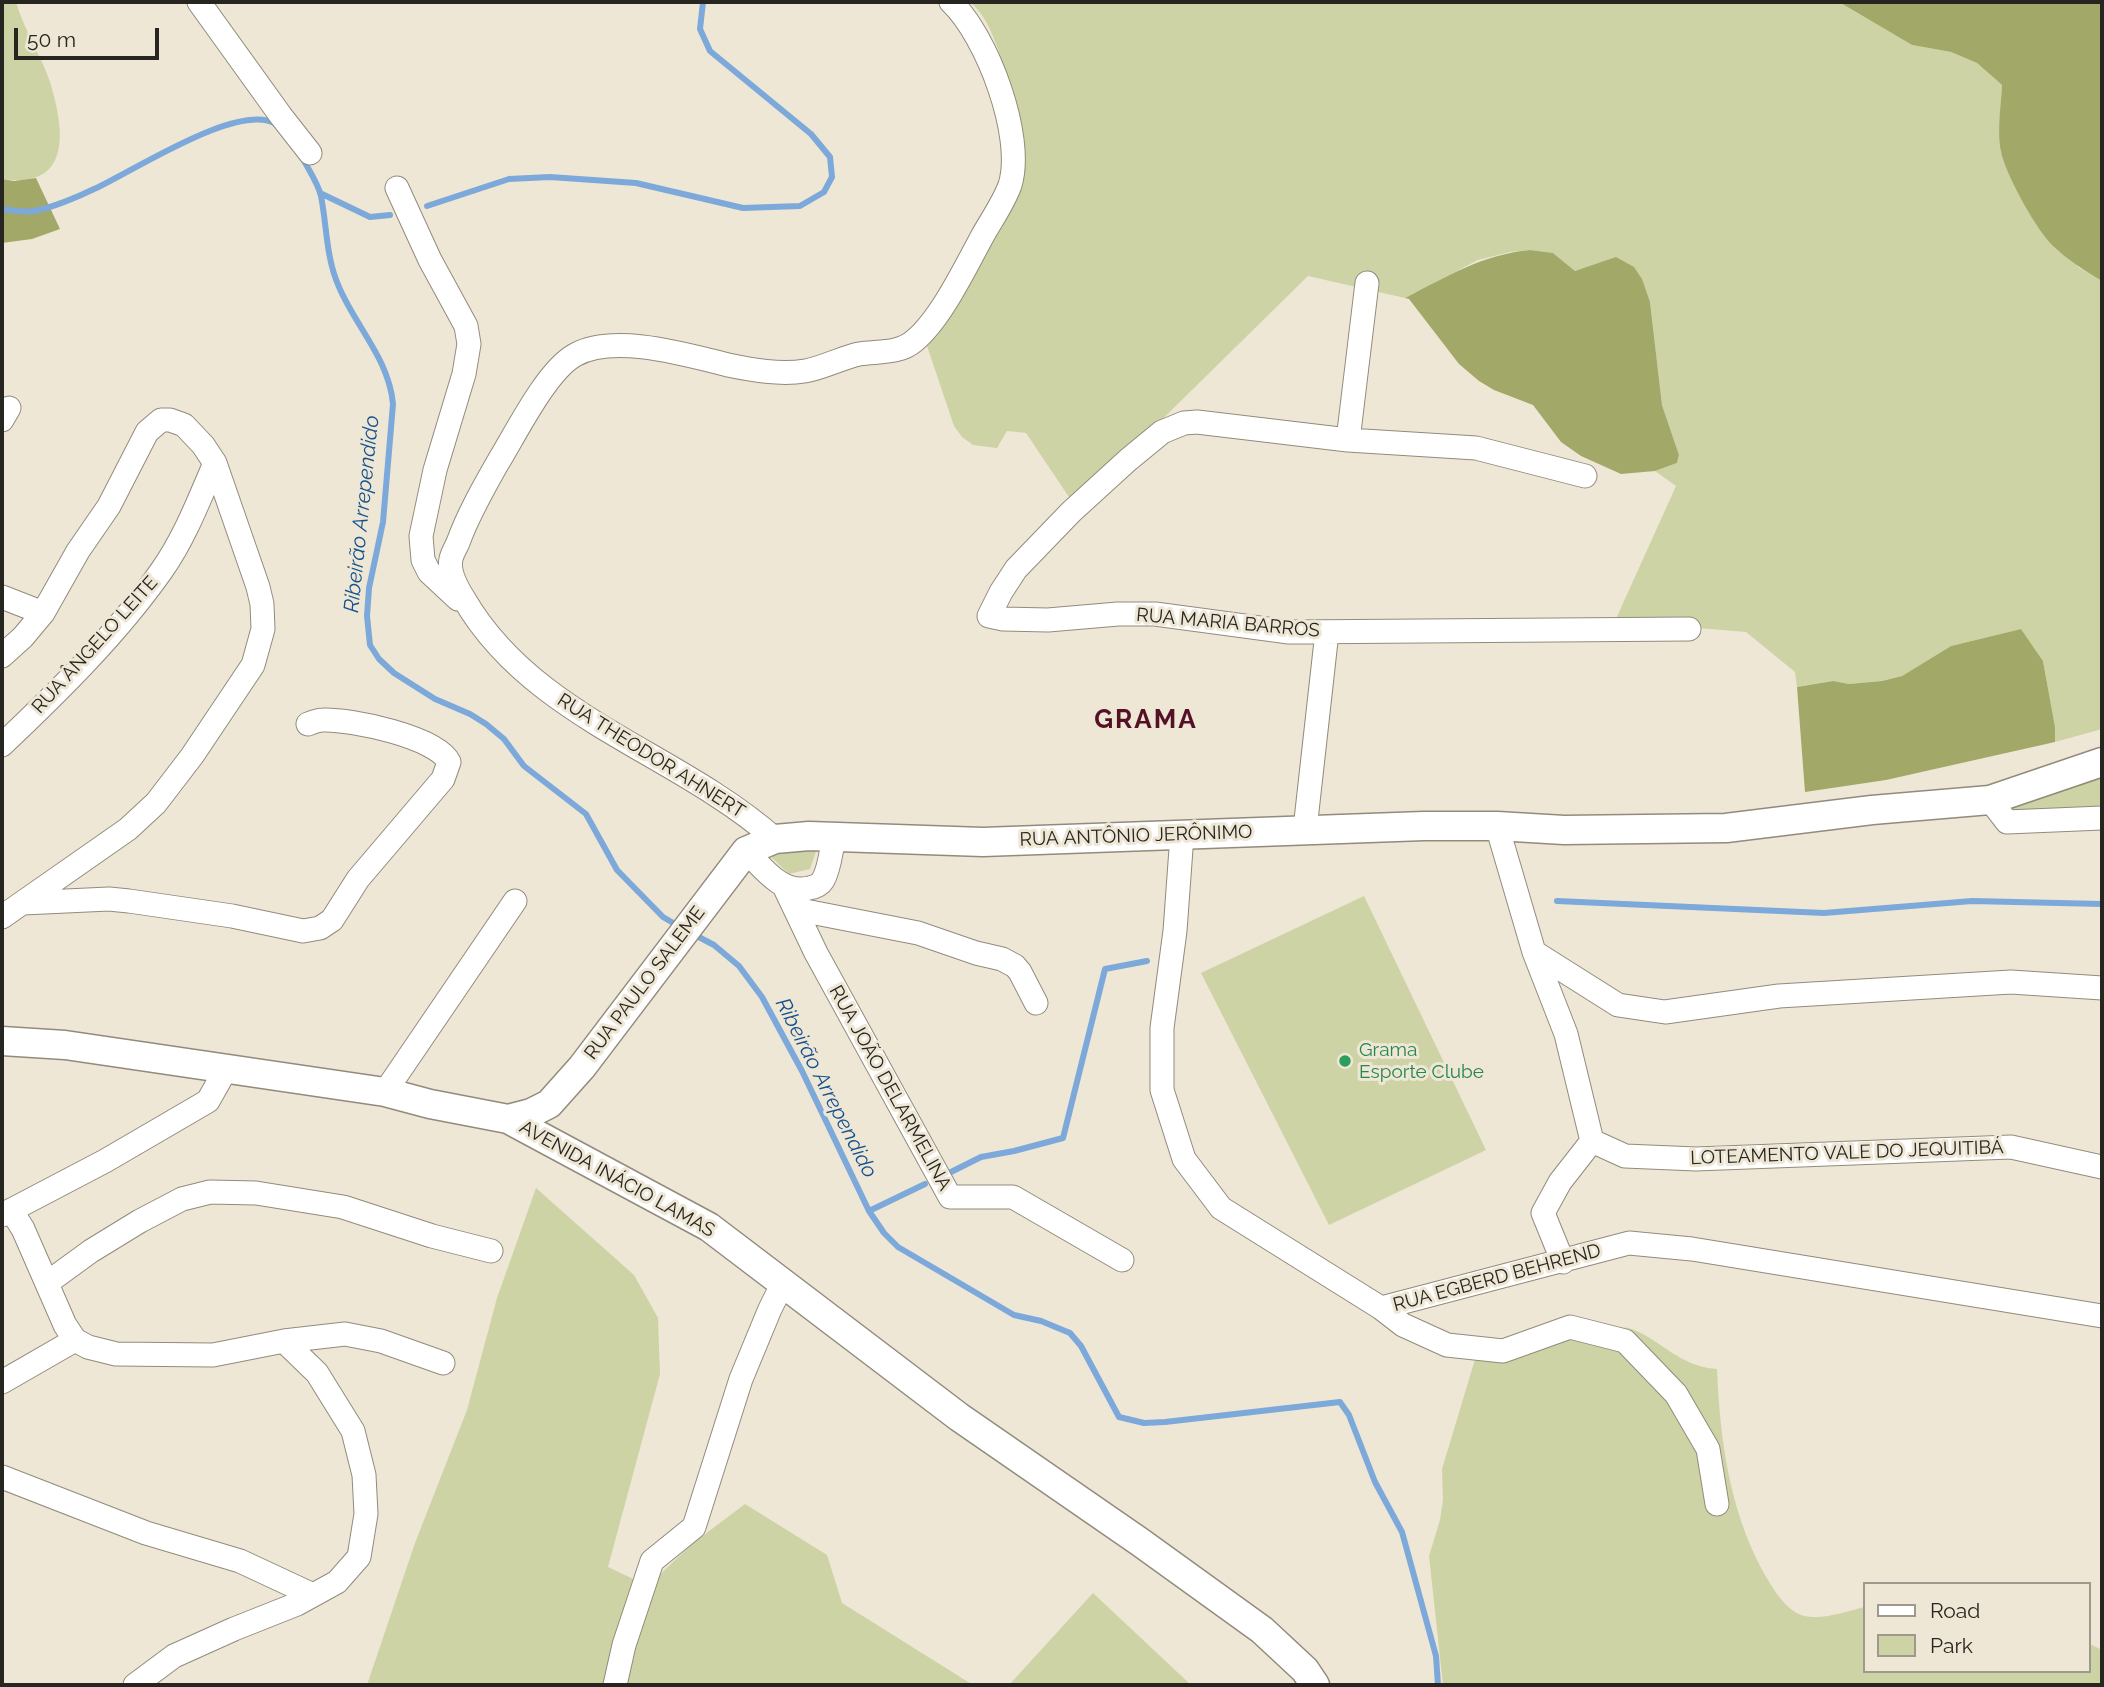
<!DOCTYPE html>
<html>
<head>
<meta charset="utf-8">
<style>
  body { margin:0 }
  #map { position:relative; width:2104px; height:1687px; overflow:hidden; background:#eee7d6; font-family:Raleway,sans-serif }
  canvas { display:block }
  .frame { position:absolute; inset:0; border:4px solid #27251f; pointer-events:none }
  .legend { position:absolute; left:1863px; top:1582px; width:228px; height:91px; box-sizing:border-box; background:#eee7d6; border:2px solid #9e998d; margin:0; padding:9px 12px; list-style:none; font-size:21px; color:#27251f }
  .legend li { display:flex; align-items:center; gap:14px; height:35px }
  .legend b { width:35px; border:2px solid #9e998d }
  .scale { position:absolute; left:14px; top:28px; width:145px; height:32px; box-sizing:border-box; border:4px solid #27251f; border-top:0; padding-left:9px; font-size:21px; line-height:24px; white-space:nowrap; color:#27251f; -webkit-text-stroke:5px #eee7d6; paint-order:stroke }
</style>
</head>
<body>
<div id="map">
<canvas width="2104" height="1687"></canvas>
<div class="frame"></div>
<ul class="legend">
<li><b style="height:9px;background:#fff"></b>Road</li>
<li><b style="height:19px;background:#cdd3a5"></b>Park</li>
</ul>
<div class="scale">50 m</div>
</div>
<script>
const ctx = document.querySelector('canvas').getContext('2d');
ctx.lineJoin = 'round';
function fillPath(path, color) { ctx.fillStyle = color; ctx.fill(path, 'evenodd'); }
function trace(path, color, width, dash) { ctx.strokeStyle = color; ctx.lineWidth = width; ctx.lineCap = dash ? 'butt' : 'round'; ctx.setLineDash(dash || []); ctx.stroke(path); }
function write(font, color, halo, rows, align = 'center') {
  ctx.font = font + ' Raleway,sans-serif'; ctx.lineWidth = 6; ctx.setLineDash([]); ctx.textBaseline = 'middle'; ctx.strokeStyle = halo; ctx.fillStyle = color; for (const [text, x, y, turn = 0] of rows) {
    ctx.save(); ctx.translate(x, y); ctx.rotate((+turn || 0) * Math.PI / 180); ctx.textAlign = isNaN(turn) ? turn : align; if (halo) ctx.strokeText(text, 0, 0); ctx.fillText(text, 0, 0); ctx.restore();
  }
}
const green = new Path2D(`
  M 2,2 L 16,2 C 24,30 41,55 50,82 C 65,131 72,189 2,179 Z
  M 970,2 L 1839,2 L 1912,45 L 1951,52 L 1977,63 L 2002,85 L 1999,131 L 2078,267 L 2102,281 L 2102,729 L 2055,742 L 2055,727 L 2043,661 L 2021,629 L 1951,646 L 1902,676 L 1882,681 L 1849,684 L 1832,681 L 1797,687 L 1795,672 L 1746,632 L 1615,621 L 1676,486 L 1655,471 L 1677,463 L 1679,455 L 1662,405 L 1650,302 L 1617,258 L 1575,271 L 1553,253 L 1530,250 L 1510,252 L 1478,260 L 1405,298 L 1308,276 L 1076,504 L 1071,500 L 1026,433 L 1007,431 L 997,448 L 973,445 L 962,437 L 954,426 L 924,337 L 1022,162 C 1014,119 1004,29 970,2 Z
  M 2102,773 L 2102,808 L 1977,813 Z
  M 817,849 L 810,869 L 789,874 L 769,855 Z
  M 1364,896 L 1486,1150 L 1329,1225 L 1201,973 Z
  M 536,1188 L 634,1275 L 658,1318 L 660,1374 L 608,1567 L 648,1586 L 692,1544 L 745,1504 L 827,1555 L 842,1603 L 973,1685 L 367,1685 L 415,1543 L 467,1410 L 497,1298 Z
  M 1609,1327 C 1616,1327 1625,1327 1632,1329 C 1663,1341 1678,1366 1717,1369 C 1720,1444 1731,1521 1771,1585 C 1778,1596 1788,1610 1801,1615 C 1820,1621 1845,1612 1864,1607 L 1864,1671 L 2088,1671 L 2088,1643 L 2102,1650 L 2102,1685 L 1443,1685 L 1429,1556 L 1440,1520 L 1443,1500 L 1442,1469 L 1476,1356 Z
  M 1093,1593 L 1191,1685 L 1009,1685 Z`);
const forest = new Path2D(`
  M 1839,2 L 2102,2 L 2102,281 C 2085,271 2068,260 2053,246 C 2036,229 2009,180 2002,156 C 1996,133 2001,108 2002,85 L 1977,63 L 1951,52 L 1912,45 Z
  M 36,178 L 60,229 L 32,239 L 2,243 L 2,179 L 14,181 Z
  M 1530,250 L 1553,253 L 1575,271 L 1616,257 L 1634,267 L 1642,279 L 1650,302 L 1662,405 L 1679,455 L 1677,463 L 1655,471 L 1621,474 L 1581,456 L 1561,442 L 1533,405 L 1494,390 L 1479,381 L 1459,364 L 1409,299 L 1405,298 C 1448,276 1481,255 1530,250 Z
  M 2021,629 L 2043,661 L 2055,727 L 2055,742 L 1886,780 L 1805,792 L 1797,687 L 1833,681 L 1849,684 L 1882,681 L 1902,676 L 1951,646 Z`);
const stream = new Path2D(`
  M 302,157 C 308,169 318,183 321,196 C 327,227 326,258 339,287 C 356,327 389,359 393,404 L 383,522 L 369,588 L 367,616 L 370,645 L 379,659 L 394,673 L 435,699 L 470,714 L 486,724 L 504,739 L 524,766 L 586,814 L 617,870 L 663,917 L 680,927
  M 320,193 L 370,217 L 390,215
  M 427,206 L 509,179 L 550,177 L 636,183 L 743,208 L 800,206 L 824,192 L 832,177 L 830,157 L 811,134 L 710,51 L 700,29 L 703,2
  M 2,209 C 12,210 23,213 34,211 C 51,208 78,197 94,189 C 132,172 239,101 276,124
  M 1557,901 L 1824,913 L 1972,901 L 2102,904
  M 693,934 L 714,945 L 739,966 L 762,997 L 802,1071 L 869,1211 L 884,1233 L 898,1247 L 1014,1315 L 1041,1321 L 1070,1333 L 1081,1346 L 1119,1417 L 1144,1423 L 1165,1422 L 1340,1402 L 1349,1415 L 1375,1482 L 1402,1532 L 1436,1656 L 1438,1685
  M 947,1174 L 981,1157 L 1014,1151 L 1063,1138 L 1105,969 L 1147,961
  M 869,1211 L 925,1184`);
const minor = new Path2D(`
  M 199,2 L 281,116 L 310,153
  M 397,188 L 430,260 L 466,326 L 469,344 L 464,374 L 435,470 L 421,536 L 423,560 L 429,572 L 458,599
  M 2,420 L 9,408
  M 1348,440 L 1367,283
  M 1585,476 L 1476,448 L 1348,440 L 1197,422 L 1184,423 L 1162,432 L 1128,460 L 1071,512 L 1016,569 L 1001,592 L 989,616 L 1003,619 L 1048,620 L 1118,614 L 1155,614 L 1289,632 L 1689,629
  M 2,597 L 43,613
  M 2,656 L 23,637 L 43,613 L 78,551 L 109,506 L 147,432 L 161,420 L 170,420 L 184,425 L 203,445 L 215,463 L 258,587 L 262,604 L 263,629 L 253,665 L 192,756 L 156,803 L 128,829 L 2,917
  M 2,745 C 59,691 117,634 162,570 C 185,537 199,500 215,463
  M 1990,800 L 2007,822 L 2102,818
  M 1497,826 L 1534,952 L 1566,1034 L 1592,1141 L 1560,1182 L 1543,1213 L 1563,1262
  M 1305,829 L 1327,632
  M 1182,835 L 1175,931 L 1162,1028 L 1162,1090 L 1184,1159 L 1221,1208 L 1381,1308 L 1403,1325 L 1447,1345 L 1503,1351 L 1570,1327 L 1625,1341 L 1676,1394 L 1708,1449 L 1717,1504
  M 775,839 C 677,752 533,718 464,599 C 457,588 448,573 451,559 C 452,553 457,546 459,540 C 469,513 483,489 497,464 C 515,435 546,371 575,355 C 614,333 687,355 728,365 C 752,370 780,375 805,371 C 823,368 841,358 859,354 C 877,351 899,354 914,341 C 941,319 966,266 983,235 C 992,219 1004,202 1010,185 C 1025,137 987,36 951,2
  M 746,851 C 763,868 782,895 809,888 C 815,887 820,885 823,880 C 830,868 831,850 834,837
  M 784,886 L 816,953 L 950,1197 L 1013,1197 L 1122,1260
  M 23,903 L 109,899 L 129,901 L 232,916 L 303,931 L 320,928 L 332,920 L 358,879 L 443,779 L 449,762 C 437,737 351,719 323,720 C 318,720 313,722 308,724
  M 795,909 L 918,933 L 976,953 L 1002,959 L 1015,966 L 1020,972 L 1036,1003
  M 1534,952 L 1618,1005 L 1665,1012 L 1779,996 L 2011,982 L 2102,988
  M 385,1092 L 515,901
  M 1592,1141 L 1625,1156 L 1696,1159 L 2011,1147 L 2102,1167
  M 11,1210 L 23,1229 L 65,1325 L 75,1340 L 88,1347 L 116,1354 L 213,1355 L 284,1341 L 345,1334 L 381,1341 L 443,1363
  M 2,1215 L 105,1161 L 208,1101 L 226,1069
  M 47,1283 L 91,1251 L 140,1221 L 182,1199 L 210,1192 L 256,1193 L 343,1207 L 432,1236 L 491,1251
  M 1381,1308 L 1629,1243 L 1692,1249 L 2102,1316
  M 2,1382 L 75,1340
  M 2,1477 L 146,1533 L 240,1561 L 313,1595
  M 135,1685 L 174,1656 L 234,1629 L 297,1604 L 337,1582 L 359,1557 L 366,1514 L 364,1475 L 353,1431 L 317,1373 L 284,1341
  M 615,1685 L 624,1645 L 652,1561 L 694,1527 L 741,1379 L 770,1309 L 783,1283`);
const major = new Path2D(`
  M 2,1041 L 65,1045 L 385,1092 L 430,1104 L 508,1119 L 709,1227 L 959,1417 L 1140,1542 L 1262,1630 L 1305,1670 L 1315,1685
  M 508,1119 L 531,1113 L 549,1104 L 582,1067 L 746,851 L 775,839 L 809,836 L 983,842 L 1424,826 L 1497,826 L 1564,830 L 1726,828 L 1872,810 L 1990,800 L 2102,762`);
const markers = [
  [1345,1061,7,"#2e9e5b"]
];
const streetNames = [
  ["RUA MARIA BARROS",1228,623,5],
  ["RUA ÂNGELO LEITE",95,645,-48],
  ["RUA THEODOR AHNERT",651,756,32],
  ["RUA ANTÔNIO JERÔNIMO",1136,836,-2],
  ["RUA PAULO SALEME",645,983,-53],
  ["RUA JOÃO DELARMELINA",890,1088,61],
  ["LOTEAMENTO VALE DO JEQUITIBÁ",1847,1153,-2],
  ["AVENIDA INÁCIO LAMAS",617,1179,29],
  ["RUA EGBERD BEHREND",1497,1278,-15]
];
const leisureNames = [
  ["Grama",1359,1050],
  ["Esporte Clube",1359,1072]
];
const waterNames = [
  ["Ribeirão Arrependido",362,514,-84],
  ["Ribeirão Arrependido",826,1088,63]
];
const districtNames = [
  ["GRAMA",1146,720]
];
fillPath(green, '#cdd3a5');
fillPath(forest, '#a2a968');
trace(stream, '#7da8da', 6);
trace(minor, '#928b7c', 25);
trace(major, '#928b7c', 31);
trace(minor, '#fff', 23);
trace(major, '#fff', 28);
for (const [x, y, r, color] of markers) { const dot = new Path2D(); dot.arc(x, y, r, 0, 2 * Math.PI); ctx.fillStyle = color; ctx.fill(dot); trace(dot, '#eee7d6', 2.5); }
write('19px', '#27251f', '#eee7d6', streetNames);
write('19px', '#27864d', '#eee7d6', leisureNames, 'left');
write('italic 21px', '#15518e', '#eee7d6', waterNames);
ctx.letterSpacing = '2px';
write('bold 26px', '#541025', '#eee7d6', districtNames);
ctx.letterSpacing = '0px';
</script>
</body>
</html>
